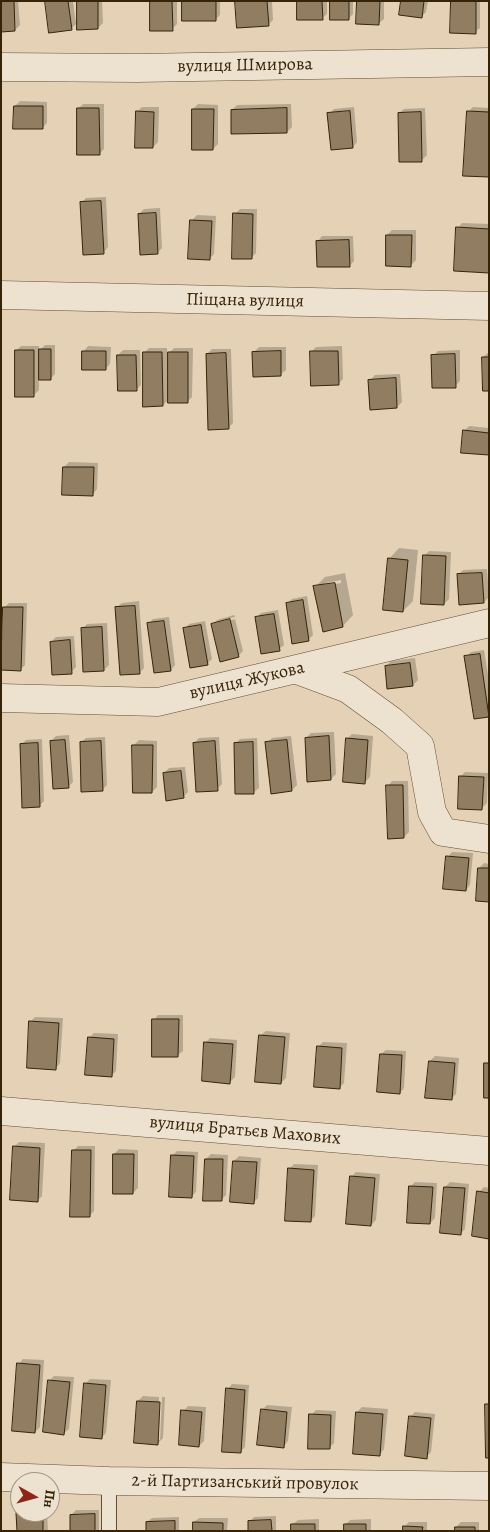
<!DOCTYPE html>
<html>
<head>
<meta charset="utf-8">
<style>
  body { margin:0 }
  #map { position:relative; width:490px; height:1532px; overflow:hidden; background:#e4d1b6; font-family:Alegreya,serif }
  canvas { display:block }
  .frame { position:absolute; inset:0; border:2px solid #372407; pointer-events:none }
  .north { position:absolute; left:10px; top:1472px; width:50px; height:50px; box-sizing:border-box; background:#ede1d0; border:1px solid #a49580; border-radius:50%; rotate:97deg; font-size:14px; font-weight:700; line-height:20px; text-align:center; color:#372407 }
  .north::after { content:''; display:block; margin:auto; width:18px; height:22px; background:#8f2418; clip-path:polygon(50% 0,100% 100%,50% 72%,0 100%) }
</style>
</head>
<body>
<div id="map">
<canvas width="490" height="1532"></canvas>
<div class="frame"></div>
<div class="north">Пн</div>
</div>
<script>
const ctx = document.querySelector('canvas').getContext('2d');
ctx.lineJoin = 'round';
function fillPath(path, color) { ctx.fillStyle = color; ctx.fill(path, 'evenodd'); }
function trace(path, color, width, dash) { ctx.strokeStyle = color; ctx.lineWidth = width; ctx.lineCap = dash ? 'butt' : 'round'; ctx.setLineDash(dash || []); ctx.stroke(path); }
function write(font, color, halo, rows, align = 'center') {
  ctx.font = font + ' Alegreya,serif'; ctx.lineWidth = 5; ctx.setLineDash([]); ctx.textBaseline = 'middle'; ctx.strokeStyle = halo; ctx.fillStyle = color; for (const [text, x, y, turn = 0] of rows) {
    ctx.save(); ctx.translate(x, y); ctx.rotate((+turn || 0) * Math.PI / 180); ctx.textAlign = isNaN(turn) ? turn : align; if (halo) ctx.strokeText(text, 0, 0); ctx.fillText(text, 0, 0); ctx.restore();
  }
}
const shadow = new Path2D(`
  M 1,1 L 18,1 L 20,25 L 15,30 Z
  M 46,1 L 73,1 L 76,24 L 71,29 Z
  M 78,1 L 102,1 L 103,23 L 98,28 Z
  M 151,1 L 177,1 L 177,24 L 172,29 Z
  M 184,1 L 220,1 L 220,15 L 215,20 Z
  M 236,1 L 272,1 L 273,20 L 268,25 Z
  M 298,1 L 327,1 L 327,14 L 322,18 Z
  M 331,1 L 353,1 L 353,14 L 348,19 Z
  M 358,1 L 384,1 L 384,19 L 379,23 Z
  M 403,1 L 428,1 L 426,12 L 421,17 Z
  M 452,1 L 480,1 L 480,28 L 475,32 Z
  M 20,101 L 47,102 L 47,123 L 42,128 L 15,106 Z
  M 83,104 L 104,104 L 104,149 L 99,154 L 78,109 Z
  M 198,104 L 218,105 L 218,144 L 213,149 L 193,109 Z
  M 291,104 L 292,127 L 287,132 L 232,110 L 237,105 Z
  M 142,107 L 159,107 L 158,142 L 153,147 L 137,112 Z
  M 354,107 L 357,142 L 353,147 L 329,114 L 334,109 Z
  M 473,107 L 489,108 L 489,176 L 468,112 Z
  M 425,108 L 427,155 L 422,160 L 399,113 L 404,109 Z
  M 106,197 L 108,247 L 104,252 L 81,203 L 86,198 Z
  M 160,208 L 162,248 L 157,253 L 139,214 L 144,209 Z
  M 240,209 L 257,209 L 256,253 L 251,258 L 235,214 Z
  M 197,215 L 216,216 L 214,254 L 209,259 L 192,220 Z
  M 462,223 L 489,224 L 489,271 L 458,228 Z
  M 392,230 L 416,230 L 416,260 L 411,265 L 387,235 Z
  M 322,236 L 353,236 L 354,261 L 349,266 L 318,241 Z
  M 45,345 L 55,345 L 55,374 L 50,379 L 39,379 L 39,390 L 34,395 L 16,351 L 21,346 L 39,346 L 39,351 Z
  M 88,346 L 111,347 L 110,364 L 105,369 L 84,351 Z
  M 342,346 L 343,379 L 338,384 L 311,352 L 316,347 Z
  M 259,347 L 286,347 L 286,370 L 281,374 L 254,352 Z
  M 149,348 L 167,348 L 167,355 L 174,348 L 193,348 L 192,397 L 187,402 L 169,399 L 163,405 L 144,353 Z
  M 212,349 L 231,349 L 233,423 L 228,428 L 207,354 Z
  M 123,350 L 140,350 L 141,385 L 136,390 L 118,355 Z
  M 460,350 L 460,381 L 455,386 L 433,356 L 438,351 Z
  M 489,352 L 489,390 L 483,357 Z
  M 400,374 L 402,402 L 397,407 L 370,380 L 375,375 Z
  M 469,426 L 489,428 L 489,454 L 464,431 Z
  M 69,462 L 98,463 L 97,489 L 93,494 L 64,467 Z
  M 399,548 L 418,550 L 413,601 L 403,611 L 389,559 Z
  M 429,551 L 451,552 L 449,599 L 444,604 L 424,556 Z
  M 487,569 L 489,597 L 484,602 L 458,575 L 463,570 Z
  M 345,573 L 353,615 L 343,626 L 324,630 L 315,587 L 325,577 ZM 341,580 L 341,583 L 325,586 L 325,583 Z
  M 307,596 L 313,635 L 308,640 L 288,603 L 292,599 Z
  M 139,601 L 144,668 L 139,673 L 117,607 L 122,603 Z
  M 9,603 L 27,603 L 25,665 L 20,670 L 4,608 Z
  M 278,610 L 284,645 L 279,649 L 256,618 L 261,613 Z
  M 234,615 L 235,617 L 216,622 L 216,624 L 235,619 L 243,651 L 238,656 L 212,625 L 217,620 Z
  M 169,617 L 175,665 L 171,670 L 148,624 L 153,619 Z
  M 205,621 L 212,659 L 207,664 L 185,629 L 189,624 Z
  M 107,623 L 109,665 L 104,670 L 82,629 L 87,624 Z
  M 74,636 L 76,667 L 71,672 L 51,642 L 56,637 Z
  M 484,650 L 489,681 L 489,715 L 466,657 L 471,652 Z
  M 415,658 L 418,680 L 413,685 L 386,666 L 391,661 Z
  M 334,732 L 336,774 L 331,779 L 306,738 L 311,733 Z
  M 352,734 L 373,736 L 370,777 L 365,782 L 347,739 Z
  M 69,735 L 73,782 L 68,787 L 51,741 L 56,736 Z
  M 291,736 L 297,785 L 292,790 L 267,743 L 272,738 Z
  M 105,737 L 107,785 L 102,790 L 81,742 L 86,738 Z
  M 219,737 L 222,784 L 217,789 L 194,743 L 199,738 Z
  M 257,738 L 259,788 L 254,792 L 235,744 L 240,739 Z
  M 42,739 L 44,801 L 39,806 L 21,745 L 26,740 Z
  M 139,740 L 157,741 L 157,787 L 152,792 L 134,745 Z
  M 185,767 L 188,792 L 183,797 L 164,773 L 169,768 Z
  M 465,772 L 488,773 L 487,803 L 482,808 L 460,777 Z
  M 392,781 L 408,781 L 409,832 L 404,837 L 388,786 Z
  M 452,852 L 473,853 L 470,885 L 466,890 L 448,857 Z
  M 484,863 L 489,864 L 489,900 L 479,868 Z
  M 158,1015 L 183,1015 L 183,1051 L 178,1055 L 154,1020 Z
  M 35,1017 L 63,1018 L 60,1063 L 56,1068 L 30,1022 Z
  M 266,1031 L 290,1033 L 286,1078 L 281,1083 L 261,1035 Z
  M 94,1033 L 118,1034 L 116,1071 L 111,1076 L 89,1038 Z
  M 210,1038 L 237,1040 L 235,1077 L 230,1082 L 205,1043 Z
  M 323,1042 L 347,1043 L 344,1083 L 339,1088 L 318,1047 Z
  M 386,1050 L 406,1051 L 404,1088 L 400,1093 L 381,1054 Z
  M 435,1056 L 459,1058 L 456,1094 L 451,1099 L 430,1061 Z
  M 19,1142 L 45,1143 L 42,1196 L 37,1201 L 14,1147 Z
  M 78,1146 L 95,1146 L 94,1211 L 89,1216 L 73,1151 Z
  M 119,1149 L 138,1150 L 138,1188 L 133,1193 L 114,1154 Z
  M 177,1151 L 198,1152 L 196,1192 L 191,1197 L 172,1156 Z
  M 211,1154 L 228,1155 L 226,1195 L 221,1200 L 206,1159 Z
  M 239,1156 L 261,1158 L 258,1198 L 253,1203 L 234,1161 Z
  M 294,1164 L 318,1165 L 315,1216 L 310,1221 L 289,1169 Z
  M 356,1172 L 380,1174 L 376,1220 L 371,1225 L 351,1177 Z
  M 415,1182 L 437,1183 L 435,1218 L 430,1223 L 411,1186 Z
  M 450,1182 L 469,1184 L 465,1229 L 460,1234 L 445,1187 Z
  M 484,1187 L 489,1188 L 489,1237 L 479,1192 Z
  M 23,1359 L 44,1360 L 40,1427 L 35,1432 L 19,1364 Z
  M 54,1376 L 74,1377 L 69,1429 L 64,1433 L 50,1380 Z
  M 90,1379 L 111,1380 L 106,1433 L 101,1438 L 85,1384 Z
  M 232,1384 L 249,1385 L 245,1447 L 240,1452 L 228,1389 Z
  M 143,1396 L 159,1397 L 157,1440 L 160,1440 L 162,1397 L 165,1397 L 163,1438 L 158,1443 L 138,1401 Z
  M 267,1405 L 292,1407 L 288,1441 L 284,1446 L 262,1410 Z
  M 188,1406 L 206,1407 L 204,1441 L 199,1446 L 183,1411 Z
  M 362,1407 L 388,1409 L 384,1449 L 380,1454 L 357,1412 Z
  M 316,1410 L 336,1411 L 334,1443 L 329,1448 L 311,1415 Z
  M 415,1412 L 435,1414 L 431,1452 L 426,1457 L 410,1417 Z
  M 76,1510 L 99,1510 L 99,1531 L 71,1531 L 71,1515 Z
  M 20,1511 L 47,1512 L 48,1531 L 18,1531 L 18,1514 Z
  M 276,1516 L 276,1531 L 249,1531 L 249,1522 L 254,1517 Z
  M 179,1517 L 179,1531 L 148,1531 L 147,1522 L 152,1518 Z
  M 199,1518 L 228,1518 L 227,1531 L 194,1531 L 194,1522 Z
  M 319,1519 L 319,1531 L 293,1531 L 293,1524 L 298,1520 Z
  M 371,1519 L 371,1531 L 346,1531 L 345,1525 L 350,1520 Z
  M 409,1522 L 427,1522 L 427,1531 L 404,1531 L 404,1527 Z
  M 461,1522 L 479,1522 L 479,1531 L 456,1531 L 456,1527 Z`);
const building = new Path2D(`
  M 1,1 L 14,1 L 15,31 L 1,32 Z
  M 45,1 L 68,1 L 72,30 L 49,33 Z
  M 77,1 L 98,1 L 98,29 L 77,30 Z
  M 150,1 L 172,1 L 173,31 L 150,31 Z
  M 182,1 L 216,1 L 216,21 L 182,21 Z
  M 235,1 L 267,1 L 269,26 L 237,28 Z
  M 297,1 L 322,1 L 323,20 L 297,20 Z
  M 330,1 L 349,1 L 349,20 L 330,20 Z
  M 357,1 L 380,1 L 379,25 L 356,24 Z
  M 401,1 L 424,1 L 422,18 L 399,15 Z
  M 451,1 L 476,1 L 476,34 L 450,33 Z
  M 14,106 L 43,106 L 43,129 L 13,129 Z
  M 77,108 L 99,108 L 100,155 L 77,155 Z
  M 287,108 L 287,133 L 231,134 L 231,110 Z
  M 192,109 L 214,109 L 213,150 L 192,150 Z
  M 136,111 L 154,112 L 153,148 L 135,148 Z
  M 350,111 L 353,148 L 331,150 L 327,113 Z
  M 467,111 L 489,112 L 489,177 L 463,176 Z
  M 421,112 L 422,162 L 399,162 L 398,113 Z
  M 101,201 L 104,254 L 83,255 L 80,202 Z
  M 156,213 L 158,254 L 140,255 L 138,214 Z
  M 233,213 L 253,214 L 252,259 L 232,259 Z
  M 190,220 L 212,221 L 210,260 L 188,259 Z
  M 456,227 L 489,229 L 489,273 L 454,271 Z
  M 386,235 L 412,235 L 411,267 L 386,266 Z
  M 349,240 L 350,267 L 317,267 L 316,241 Z
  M 39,349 L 51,349 L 51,380 L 39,380 Z
  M 15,350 L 34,350 L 34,397 L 15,397 Z
  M 82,351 L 106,351 L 106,370 L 82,370 Z
  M 281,351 L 281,376 L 253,377 L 252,352 Z
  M 310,351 L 338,351 L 339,385 L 311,386 Z
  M 143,352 L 162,352 L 163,406 L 143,407 Z
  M 168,352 L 188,352 L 188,403 L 168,403 Z
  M 226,353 L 229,429 L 208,430 L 206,354 Z
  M 455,354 L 456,388 L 432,388 L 431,355 Z
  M 117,355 L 136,355 L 137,391 L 118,391 Z
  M 482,357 L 489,357 L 489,391 L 483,391 Z
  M 396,378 L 397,408 L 370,410 L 368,380 Z
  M 463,430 L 489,433 L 489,455 L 461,453 Z
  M 63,467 L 94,467 L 93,496 L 62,495 Z
  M 423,555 L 446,556 L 444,605 L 421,604 Z
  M 388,558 L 408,560 L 403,612 L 383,610 Z
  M 482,573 L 484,603 L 459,605 L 457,574 Z
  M 335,583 L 343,627 L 323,632 L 313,586 Z
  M 303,600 L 309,641 L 292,644 L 286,603 Z
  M 135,606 L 140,674 L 120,675 L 115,607 Z
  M 3,607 L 23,607 L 21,671 L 1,670 Z
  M 274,614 L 280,651 L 261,654 L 255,617 Z
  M 230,619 L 239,657 L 220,662 L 211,624 Z
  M 164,621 L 171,671 L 154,673 L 147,623 Z
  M 201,625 L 208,665 L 190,668 L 183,628 Z
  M 102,627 L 104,671 L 83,672 L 81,628 Z
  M 70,640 L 72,674 L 52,675 L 50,642 Z
  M 480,654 L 489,717 L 474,719 L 464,656 Z
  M 410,663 L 413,686 L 387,689 L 385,666 Z
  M 329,736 L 331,780 L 307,782 L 305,738 Z
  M 346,738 L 368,740 L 365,784 L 343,782 Z
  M 65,740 L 69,788 L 53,789 L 50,741 Z
  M 287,740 L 292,791 L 271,794 L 265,742 Z
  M 101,741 L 103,791 L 81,792 L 80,742 Z
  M 215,741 L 218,791 L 196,792 L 193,743 Z
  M 253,742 L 254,794 L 235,794 L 234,743 Z
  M 38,743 L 40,807 L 22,808 L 20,744 Z
  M 132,745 L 153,745 L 152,793 L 133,793 Z
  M 181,771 L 184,798 L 166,801 L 163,773 Z
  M 459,776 L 484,777 L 482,810 L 458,809 Z
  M 386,785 L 403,785 L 404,838 L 388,839 Z
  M 446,856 L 469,858 L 466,891 L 443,889 Z
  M 478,868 L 489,868 L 489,902 L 476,901 Z
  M 152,1019 L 179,1019 L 178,1057 L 152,1057 Z
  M 29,1021 L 59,1023 L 56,1070 L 27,1068 Z
  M 259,1035 L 285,1037 L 281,1084 L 255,1082 Z
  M 88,1037 L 114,1039 L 112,1077 L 85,1075 Z
  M 204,1042 L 233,1044 L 230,1084 L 202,1081 Z
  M 317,1046 L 342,1048 L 340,1089 L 314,1087 Z
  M 380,1054 L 402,1055 L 400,1094 L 377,1092 Z
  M 429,1061 L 455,1063 L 452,1100 L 425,1098 Z
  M 484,1063 L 489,1063 L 489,1098 L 484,1098 Z
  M 13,1146 L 40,1148 L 38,1202 L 10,1200 Z
  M 72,1150 L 91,1150 L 90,1217 L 70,1217 Z
  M 113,1154 L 134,1154 L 133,1194 L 113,1194 Z
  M 171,1155 L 194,1156 L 192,1198 L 169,1197 Z
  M 205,1159 L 223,1159 L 222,1201 L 203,1201 Z
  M 233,1161 L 257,1162 L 254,1204 L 230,1202 Z
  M 288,1168 L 314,1170 L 311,1222 L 285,1221 Z
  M 350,1176 L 375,1178 L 371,1226 L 346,1224 Z
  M 409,1186 L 433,1187 L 430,1224 L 407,1223 Z
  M 444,1187 L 465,1188 L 461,1235 L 440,1233 Z
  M 477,1191 L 489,1193 L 489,1239 L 472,1236 Z
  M 17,1363 L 40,1365 L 35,1433 L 12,1431 Z
  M 48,1380 L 70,1382 L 64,1435 L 43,1432 Z
  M 84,1383 L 106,1385 L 102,1439 L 80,1437 Z
  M 226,1388 L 245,1390 L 241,1453 L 222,1452 Z
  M 137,1401 L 160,1402 L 158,1445 L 134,1443 Z
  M 485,1404 L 489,1404 L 489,1458 L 486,1458 Z
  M 261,1409 L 287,1412 L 284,1448 L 257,1445 Z
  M 181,1410 L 202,1412 L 199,1447 L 179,1445 Z
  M 356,1412 L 383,1414 L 380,1456 L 353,1454 Z
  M 309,1414 L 331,1415 L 330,1449 L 308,1449 Z
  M 409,1416 L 431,1418 L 427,1459 L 405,1456 Z
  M 43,1512 L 43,1531 L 17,1531 L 16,1513 Z
  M 95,1514 L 95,1531 L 70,1531 L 70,1515 Z
  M 271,1520 L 272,1531 L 248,1531 L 248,1521 Z
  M 175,1521 L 175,1531 L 146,1531 L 146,1522 Z
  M 193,1522 L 223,1523 L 223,1531 L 193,1531 Z
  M 291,1524 L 315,1524 L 315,1531 L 291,1531 Z
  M 344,1524 L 366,1524 L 366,1531 L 344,1531 Z
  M 403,1526 L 423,1527 L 422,1531 L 403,1531 Z
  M 455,1527 L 475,1527 L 475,1531 L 455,1531 Z`);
const service = new Path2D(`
  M 109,1531 L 109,1481`);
const minor = new Path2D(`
  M 1,67 L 137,68 L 489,62
  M 1,295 L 489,306
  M 297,670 L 348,689 L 392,721 L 420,746 L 432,812 L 443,832 L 489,839
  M 1,698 L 158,702 L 489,623
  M 1,1111 L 489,1151
  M 1,1477 L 109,1481 L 489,1486`);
const streetNames = [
  ["вулиця Шмирова",245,66,-1],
  ["Піщана вулиця",245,301,1],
  ["вулиця Жукова",247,681,-13],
  ["вулиця Братьєв Махових",245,1131,5],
  ["2-й Партизанський провулок",245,1483,1]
];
fillPath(shadow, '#0003');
fillPath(building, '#917e62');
trace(building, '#372407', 1);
trace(service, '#624f33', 16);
trace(minor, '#624f33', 29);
trace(service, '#ede1d0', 14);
trace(minor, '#ede1d0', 28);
write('18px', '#372407', '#ede1d0', streetNames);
</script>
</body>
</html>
